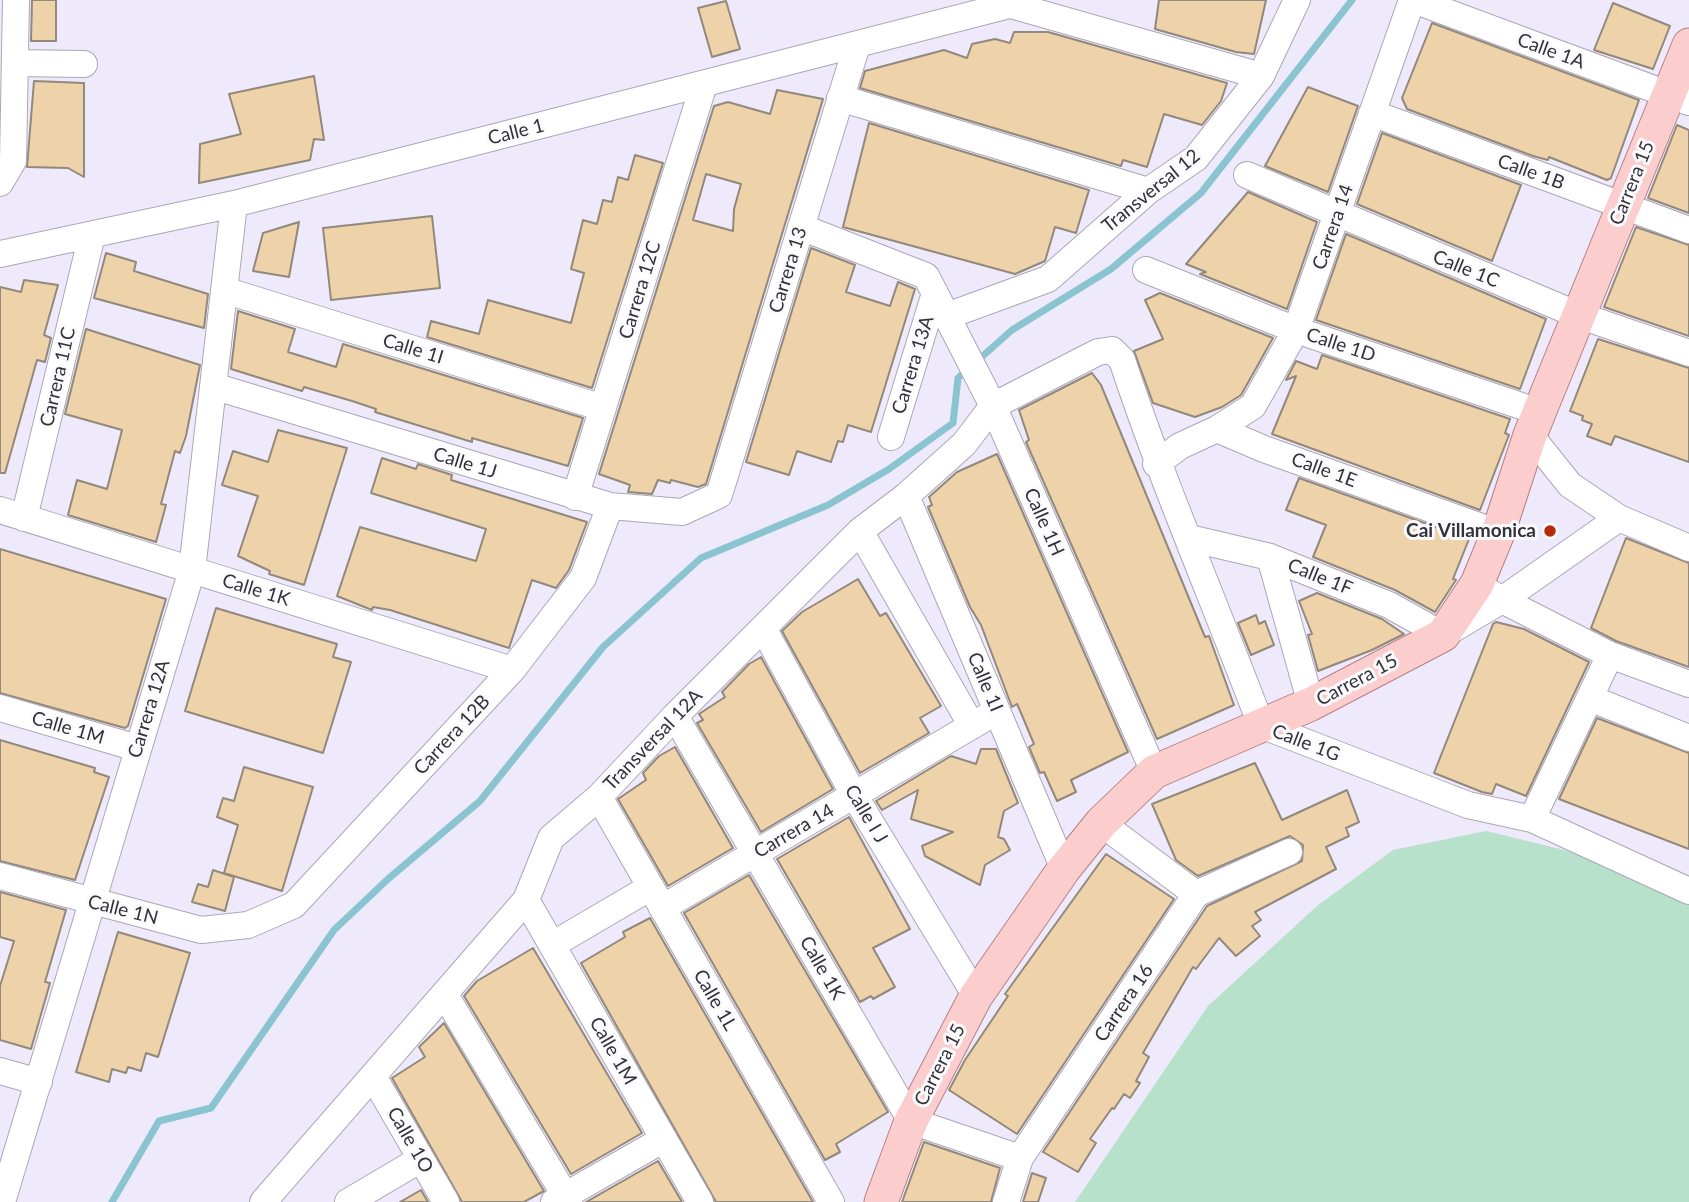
<!DOCTYPE html>
<html>
<head>
<meta charset="utf-8">
<style>
  body { margin:0 }
  canvas { display:block; background:#eeeafb }
</style>
</head>
<body>
<canvas width="1689" height="1202"></canvas>
<script>
const ctx = document.querySelector('canvas').getContext('2d');
ctx.lineJoin = 'round';
function fillPath(path, color) { ctx.fillStyle = color; ctx.fill(path, 'evenodd'); }
function trace(path, color, width, dash) { ctx.strokeStyle = color; ctx.lineWidth = width; ctx.lineCap = dash ? 'butt' : 'round'; ctx.setLineDash(dash || []); ctx.stroke(path); }
function write(font, color, halo, rows, align = 'center') {
  ctx.font = font + ' Lato,sans-serif'; ctx.lineWidth = 6; ctx.setLineDash([]); ctx.textBaseline = 'middle'; ctx.strokeStyle = halo; ctx.fillStyle = color; for (const [text, x, y, turn = 0] of rows) {
    ctx.save(); ctx.translate(x, y); ctx.rotate((+turn || 0) * Math.PI / 180); ctx.textAlign = isNaN(turn) ? turn : align; if (halo) ctx.strokeText(text, 0, 0); ctx.fillText(text, 0, 0); ctx.restore();
  }
}
const green = new Path2D(`
  M 1486,831 L 1585,855 L 1689,893 L 1689,1202 L 1075,1202 L 1208,1006 L 1317,906 L 1393,850 Z`);
const stream = new Path2D(`
  M 112,1202 L 159,1121 L 211,1108 L 334,930 L 388,879 L 480,801 L 603,647 L 701,558 L 828,505 L 889,469 L 953,423 L 958,378 L 1012,330 L 1111,269 L 1201,193 L 1352,0`);
const building = new Path2D(`
  M 32,0 L 56,0 L 56,41 L 31,41 Z
  M 1159,0 L 1266,0 L 1254,54 L 1236,52 L 1155,29 Z
  M 726,1 L 740,49 L 712,57 L 698,8 Z
  M 1613,3 L 1670,26 L 1653,69 L 1594,50 Z
  M 1432,23 L 1639,100 L 1611,178 L 1607,180 L 1549,157 L 1548,160 L 1533,156 L 1407,109 L 1402,98 Z
  M 1014,32 L 1048,32 L 1227,83 L 1221,101 L 1202,125 L 1164,114 L 1147,167 L 1123,160 L 1121,166 L 860,88 L 865,71 L 944,50 L 967,58 L 972,44 L 995,39 L 1010,43 Z
  M 314,76 L 324,140 L 314,139 L 310,160 L 199,183 L 200,144 L 241,134 L 229,94 Z
  M 34,81 L 84,83 L 84,177 L 68,168 L 27,167 Z
  M 1308,87 L 1358,106 L 1328,192 L 1265,166 Z
  M 777,90 L 823,99 L 706,484 L 698,487 L 671,480 L 670,483 L 658,480 L 652,494 L 628,492 L 630,485 L 599,474 L 714,106 L 728,102 L 770,114 ZM 706,174 L 741,184 L 734,209 L 733,231 L 693,220 Z
  M 869,123 L 1089,190 L 1076,233 L 1055,227 L 1045,261 L 1015,274 L 843,227 Z
  M 1677,125 L 1689,130 L 1689,213 L 1648,198 Z
  M 1382,133 L 1521,185 L 1492,261 L 1357,204 Z
  M 635,155 L 663,163 L 592,388 L 427,337 L 431,321 L 479,334 L 488,300 L 571,323 L 584,273 L 571,269 L 583,220 L 597,224 L 603,200 L 612,202 L 618,177 L 628,180 Z
  M 1248,192 L 1317,222 L 1287,309 L 1200,274 L 1206,272 L 1186,264 Z
  M 432,216 L 440,288 L 331,300 L 323,228 Z
  M 299,222 L 289,277 L 253,271 L 263,233 Z
  M 1636,227 L 1689,245 L 1689,336 L 1604,307 Z
  M 1346,234 L 1546,319 L 1520,389 L 1316,320 Z
  M 811,248 L 855,265 L 846,292 L 890,306 L 898,282 L 915,289 L 871,432 L 848,425 L 843,442 L 838,441 L 831,462 L 797,451 L 789,475 L 746,462 Z
  M 106,253 L 136,262 L 134,271 L 208,294 L 204,328 L 94,298 Z
  M 24,280 L 58,285 L 44,335 L 51,338 L 45,362 L 37,360 L 5,473 L 0,473 L 0,287 L 21,292 Z
  M 1160,293 L 1273,338 L 1241,395 L 1222,407 L 1195,417 L 1153,403 L 1134,351 L 1163,339 L 1145,300 Z
  M 238,311 L 295,329 L 288,352 L 336,367 L 343,344 L 583,418 L 568,466 L 472,438 L 472,442 L 375,412 L 376,409 L 352,401 L 304,387 L 302,391 L 231,369 Z
  M 86,329 L 200,365 L 186,436 L 180,453 L 175,451 L 161,504 L 166,505 L 156,542 L 68,515 L 77,480 L 107,489 L 122,430 L 65,414 Z
  M 1598,339 L 1689,368 L 1689,462 L 1615,436 L 1611,445 L 1587,436 L 1592,424 L 1582,420 L 1583,416 L 1570,411 Z
  M 1322,355 L 1510,419 L 1505,433 L 1509,435 L 1480,510 L 1272,434 L 1296,376 L 1286,380 L 1296,361 L 1317,369 Z
  M 1092,373 L 1101,385 L 1205,637 L 1209,636 L 1234,705 L 1157,739 L 1026,442 L 1029,440 L 1019,410 Z
  M 278,430 L 347,448 L 304,585 L 269,574 L 270,571 L 238,556 L 258,496 L 222,485 L 233,451 L 268,462 Z
  M 997,454 L 1128,752 L 1071,780 L 1076,792 L 1057,801 L 1044,772 L 1040,773 L 1029,747 L 1034,744 L 1021,713 L 1017,704 L 1012,707 L 981,625 L 970,607 L 928,507 L 932,505 L 929,497 L 957,472 Z
  M 382,458 L 416,469 L 418,464 L 452,475 L 451,480 L 587,522 L 569,570 L 556,588 L 532,580 L 509,648 L 390,610 L 373,607 L 372,610 L 337,596 L 360,527 L 476,561 L 486,529 L 371,493 Z
  M 1299,478 L 1469,539 L 1453,579 L 1456,580 L 1435,612 L 1395,590 L 1313,557 L 1326,525 L 1286,510 Z
  M 1626,538 L 1689,563 L 1689,667 L 1616,641 L 1591,628 Z
  M 0,549 L 166,599 L 128,726 L 125,728 L 0,693 Z
  M 858,579 L 880,616 L 886,613 L 941,706 L 920,718 L 929,733 L 860,773 L 782,631 L 802,612 Z
  M 1317,593 L 1382,619 L 1404,634 L 1372,650 L 1318,671 L 1308,635 L 1312,634 L 1299,601 Z
  M 216,608 L 337,644 L 333,657 L 351,662 L 323,753 L 185,711 Z
  M 1256,615 L 1259,624 L 1265,621 L 1274,645 L 1251,655 L 1238,623 Z
  M 1496,622 L 1524,629 L 1589,662 L 1526,796 L 1496,784 L 1492,794 L 1482,792 L 1434,773 L 1493,624 Z
  M 761,657 L 833,789 L 761,832 L 697,723 L 703,720 L 699,714 L 725,697 L 722,692 L 749,664 Z
  M 1597,718 L 1689,753 L 1689,849 L 1559,799 Z
  M 0,740 L 95,768 L 94,772 L 109,777 L 75,880 L 0,861 Z
  M 675,747 L 733,848 L 668,886 L 618,799 L 646,780 L 643,773 L 659,756 Z
  M 981,749 L 996,749 L 1018,803 L 1004,811 L 998,837 L 1004,839 L 1010,850 L 985,865 L 980,885 L 925,856 L 922,846 L 953,832 L 911,819 L 918,790 L 882,810 L 876,801 L 951,756 L 976,764 Z
  M 1255,763 L 1282,820 L 1347,790 L 1359,822 L 1346,828 L 1349,836 L 1326,847 L 1336,869 L 1255,912 L 1261,920 L 1252,926 L 1260,936 L 1236,956 L 1219,938 L 1196,969 L 1193,967 L 1143,1053 L 1149,1057 L 1136,1081 L 1140,1083 L 1130,1098 L 1124,1094 L 1114,1109 L 1112,1108 L 1090,1139 L 1096,1143 L 1078,1172 L 1043,1152 L 1207,906 L 1302,861 L 1303,845 L 1290,836 L 1198,876 L 1176,860 L 1152,804 Z
  M 244,767 L 313,787 L 282,891 L 224,873 L 238,825 L 217,817 L 223,798 L 234,801 Z
  M 849,817 L 910,929 L 873,948 L 895,987 L 873,999 L 871,996 L 860,1002 L 777,859 Z
  M 1106,854 L 1174,899 L 1017,1134 L 949,1090 L 965,1060 L 1008,996 L 1005,994 Z
  M 213,870 L 234,877 L 225,911 L 192,902 L 198,884 L 208,887 Z
  M 749,875 L 888,1112 L 836,1144 L 840,1152 L 825,1160 L 684,913 Z
  M 0,892 L 66,910 L 45,982 L 50,983 L 31,1049 L 0,1040 L 0,986 L 14,941 L 0,937 Z
  M 650,918 L 813,1202 L 716,1202 L 581,963 L 625,937 L 623,932 Z
  M 118,932 L 190,953 L 158,1057 L 146,1053 L 141,1071 L 128,1067 L 126,1073 L 112,1069 L 109,1082 L 76,1072 Z
  M 533,948 L 642,1133 L 571,1174 L 464,996 L 477,981 Z
  M 444,1023 L 544,1191 L 524,1202 L 462,1202 L 392,1078 L 425,1057 L 419,1047 Z
  M 924,1142 L 1000,1168 L 991,1202 L 902,1202 Z
  M 658,1161 L 682,1202 L 586,1202 Z
  M 1032,1173 L 1046,1178 L 1038,1202 L 1023,1202 Z
  M 421,1190 L 428,1202 L 400,1202 Z`);
const minor = new Path2D(`
  M 1414,0 L 1689,102
  M 1011,5 L 1261,76
  M 15,63 L 84,64
  M 840,98 L 1148,191
  M 1372,113 L 1689,230
  M 1247,175 L 1578,315 L 1689,353
  M 0,183 L 13,161 L 16,0
  M 801,227 L 926,276 L 993,406 L 1154,772
  M 0,254 L 234,204 L 1029,0
  M 1146,270 L 1296,330 L 1539,412
  M 224,290 L 603,408
  M 947,316 L 1048,279 L 1148,191 L 1196,158 L 1261,76 L 1297,0
  M 213,386 L 610,506 L 682,512 L 719,495 L 857,45
  M 1217,429 L 1264,449 L 1498,533
  M 1530,435 L 1570,485 L 1619,518 L 1689,548
  M 891,437 L 935,293
  M 1156,464 L 1180,446 L 1217,429 L 1253,406 L 1296,330 L 1412,0
  M 906,496 L 1064,869
  M 575,497 L 704,84
  M 0,510 L 512,670
  M 24,518 L 92,235
  M 860,531 L 972,726
  M 1189,538 L 1270,557 L 1389,605 L 1443,635 L 1502,600 L 1610,655 L 1689,684
  M 1270,557 L 1311,704
  M 1491,593 L 1502,600 L 1619,518
  M 763,628 L 854,795 L 976,996
  M 1592,699 L 1689,738
  M 0,708 L 137,748
  M 675,716 L 911,1121 L 1020,1158
  M 599,797 L 831,1202
  M 1532,819 L 1610,655
  M 1101,823 L 1196,894
  M 0,876 L 201,930 L 248,925 L 294,905 L 512,670 L 583,578 L 610,506
  M 526,900 L 700,1202
  M 662,908 L 997,711
  M 552,945 L 651,887
  M 445,995 L 569,1202
  M 0,1071 L 39,1082
  M 374,1078 L 446,1202
  M 2,1202 L 192,570 L 234,204
  M 263,1202 L 526,900 L 551,838 L 599,797 L 675,716 L 860,531 L 906,496 L 964,444 L 993,406 L 1098,352 L 1112,350 L 1122,360 C 1163,484 1215,603 1261,725 L 1468,805 L 1532,819 L 1689,891
  M 348,1202 L 421,1159
  M 554,1202 L 664,1139
  M 1006,1202 L 1020,1158 L 1196,894 L 1289,852`);
const major = new Path2D(`
  M 881,1202 L 911,1121 L 976,996 L 1064,869 L 1101,823 L 1154,772 L 1311,704 L 1443,635 L 1477,584 L 1498,533 L 1530,435 L 1689,45`);
const markers = [
  [1550,531,7,"#b62a09"]
];
const streetNames = [
  ["Calle 1A",1551,51,20],
  ["Calle 1",516,132,-14],
  ["Calle 1B",1531,172,20],
  ["Carrera 15",1632,183,-68],
  ["Transversal 12",1151,191,-39],
  ["Carrera 14",1333,227,-71],
  ["Calle 1C",1466,269,22],
  ["Carrera 13",788,270,-73],
  ["Carrera 12C",640,290,-73],
  ["Calle 1D",1341,345,18],
  ["Calle 1I",413,349,17],
  ["Carrera 13A",913,365,-73],
  ["Carrera 11C",58,377,-77],
  ["Calle 1J",465,463,17],
  ["Calle 1E",1324,470,20],
  ["Calle 1H",1044,522,66],
  ["Calle 1F",1320,577,22],
  ["Calle 1K",256,590,17],
  ["Carrera 15",1357,680,-28],
  ["Calle 1I",985,682,67],
  ["Carrera 12A",149,709,-73],
  ["Calle 1M",68,728,16],
  ["Carrera 12B",452,735,-47],
  ["Transversal 12A",653,740,-46],
  ["Calle 1G",1306,743,21],
  ["Calle I J",866,814,59],
  ["Carrera 14",794,831,-30],
  ["Calle 1N",123,910,14],
  ["Calle 1K",822,968,60],
  ["Calle 1L",715,1000,60],
  ["Carrera 16",1124,1003,-56],
  ["Calle 1M",613,1051,60],
  ["Carrera 15",940,1065,-63],
  ["Calle 1O",410,1140,60]
];
const poiNames = [
  ["Cai Villamonica",1536,531]
];
fillPath(green, '#b7e1ca');
trace(stream, '#8ac4d0', 7);
fillPath(building, '#eed2a9');
trace(building, '#92887b', 2);
trace(minor, '#aba7b7', 28);
trace(major, '#b58184', 35);
trace(minor, '#fff', 26);
trace(major, '#fccdcd', 33);
for (const [x, y, r, color] of markers) { const dot = new Path2D(); dot.arc(x, y, r, 0, 2 * Math.PI); ctx.fillStyle = color; ctx.fill(dot); trace(dot, '#fbfafd', 2.5); }
write('19px', '#343239', '#fbfafd', streetNames);
write('bold 19px', '#343239', '#fbfafd', poiNames, 'right');
</script>
</body>
</html>
